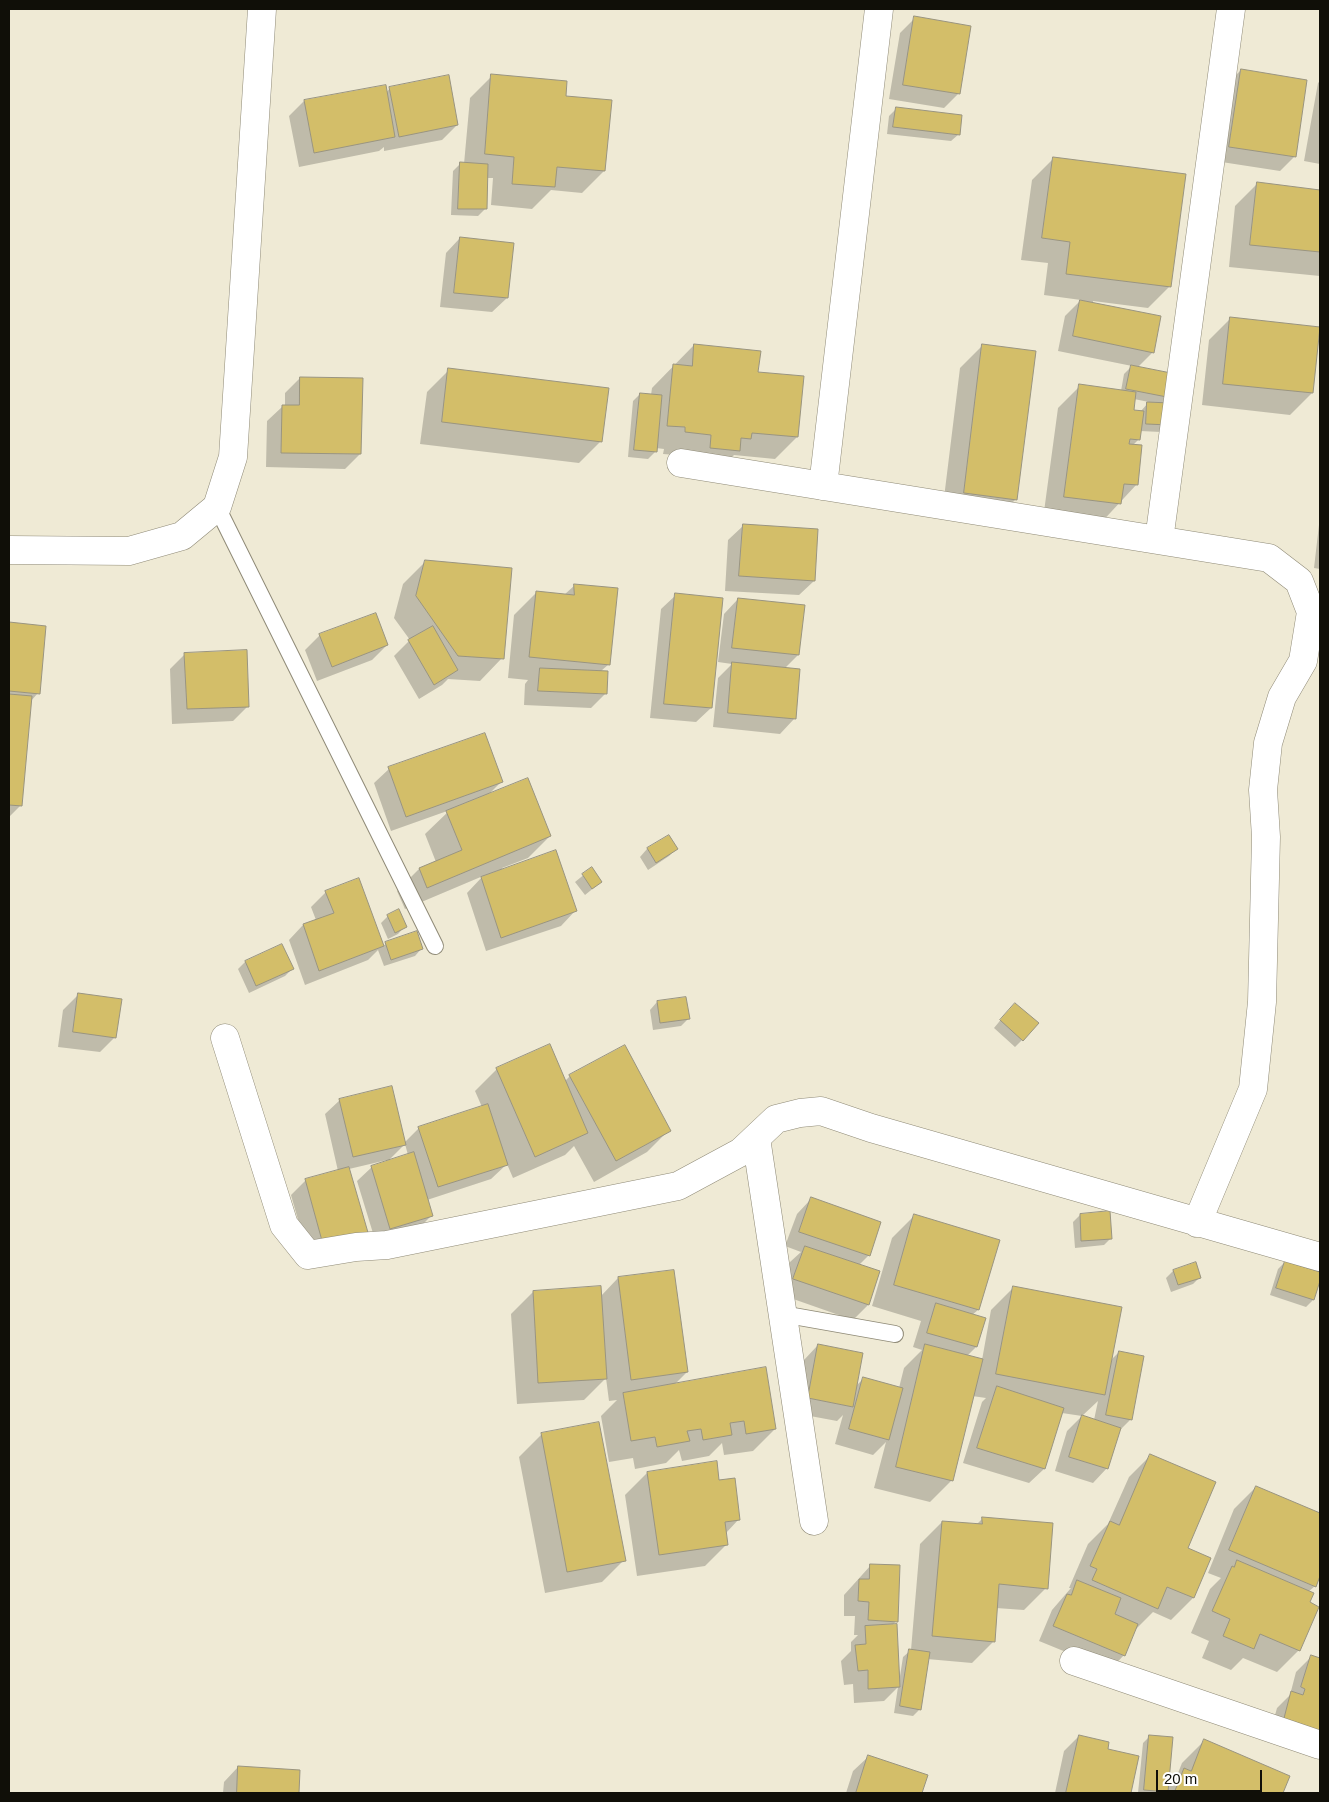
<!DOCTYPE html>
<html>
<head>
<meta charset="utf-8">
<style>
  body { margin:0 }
  #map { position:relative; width:1329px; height:1802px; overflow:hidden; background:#efead5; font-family:Arial,sans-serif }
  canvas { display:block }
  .frame { position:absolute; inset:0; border:10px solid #100f08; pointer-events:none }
  .scale { position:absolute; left:1156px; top:1770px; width:106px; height:22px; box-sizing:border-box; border:2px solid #100f08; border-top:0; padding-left:6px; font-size:15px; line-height:18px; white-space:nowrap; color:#100f08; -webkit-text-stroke:4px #fff; paint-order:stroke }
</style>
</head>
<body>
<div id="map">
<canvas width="1329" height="1802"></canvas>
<div class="frame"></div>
<div class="scale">20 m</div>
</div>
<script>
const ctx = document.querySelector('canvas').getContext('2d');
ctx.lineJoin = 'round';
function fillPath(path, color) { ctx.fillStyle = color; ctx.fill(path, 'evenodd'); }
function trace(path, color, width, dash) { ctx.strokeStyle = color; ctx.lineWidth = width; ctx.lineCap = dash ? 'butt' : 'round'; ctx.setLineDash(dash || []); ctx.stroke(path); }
const shadow = new Path2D(`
  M 915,18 L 959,93 L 944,108 L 889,99 L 900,33 Z
  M 1241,70 L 1295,156 L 1280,171 L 1215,161 L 1226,85 Z
  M 492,76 L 565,97 L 604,171 L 582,193 L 551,190 L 532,209 L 491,205 L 493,178 L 486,178 L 485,209 L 478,216 L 451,215 L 453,171 L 460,164 L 464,164 L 470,98 Z
  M 1320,81 L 1320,164 L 1304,161 L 1318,83 Z
  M 385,86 L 386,93 L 390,88 L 457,125 L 442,140 L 384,151 L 384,147 L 379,151 L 299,167 L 289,116 L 304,101 Z
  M 896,109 L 959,134 L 951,141 L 887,134 L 889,116 Z
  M 1054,158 L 1170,286 L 1148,308 L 1093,301 L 1093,303 L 1153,352 L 1137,368 L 1175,375 L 1161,432 L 1140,431 L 1139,439 L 1133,445 L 1137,484 L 1098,526 L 1043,519 L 1058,408 L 1080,386 L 1121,391 L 1124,374 L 1132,366 L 1058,351 L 1065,316 L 1081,300 L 1044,295 L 1048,263 L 1021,260 L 1032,180 ZM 1134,399 L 1149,402 L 1140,412 L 1132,411 Z
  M 1257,184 L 1320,191 L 1320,276 L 1229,267 L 1235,206 Z
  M 460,238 L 507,298 L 492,312 L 440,307 L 446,253 Z
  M 1231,318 L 1312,393 L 1290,415 L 1202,405 L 1209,340 Z
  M 694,345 L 757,373 L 797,437 L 775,459 L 734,455 L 717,472 L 690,456 L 663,454 L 664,449 L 656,448 L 655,452 L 648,459 L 628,457 L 633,401 L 640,394 L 651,395 L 652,388 Z
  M 982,346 L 1016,499 L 994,521 L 942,514 L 960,368 Z
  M 449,370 L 601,441 L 579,463 L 420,444 L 427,392 Z
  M 300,378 L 360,454 L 345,469 L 266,467 L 267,421 L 282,407 L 285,407 L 285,393 Z
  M 1320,516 L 1320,569 L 1314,568 Z
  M 743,526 L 814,581 L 799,595 L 725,591 L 728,540 Z
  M 425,562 L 502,658 L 480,681 L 448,679 L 442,685 L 419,699 L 394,656 L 410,640 L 394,618 L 403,584 Z
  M 575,585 L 609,664 L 601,671 L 606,693 L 591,708 L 524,705 L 525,684 L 528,680 L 508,678 L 514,615 L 536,593 L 564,595 Z
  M 676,595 L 711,708 L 696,722 L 650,718 L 661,609 Z
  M 738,599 L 798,655 L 785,668 L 794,719 L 780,734 L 713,727 L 718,678 L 732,664 L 718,662 L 724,614 Z
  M 9,623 L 45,627 L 38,693 L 30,702 L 21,805 L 9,817 Z
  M 320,635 L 387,645 L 372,660 L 317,681 L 305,650 Z
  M 185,654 L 248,706 L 233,721 L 172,724 L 170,669 Z
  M 389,769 L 501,782 L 487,796 L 550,836 L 528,858 L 502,868 L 503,870 L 575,911 L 561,926 L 486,951 L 467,893 L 483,876 L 405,909 L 397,891 L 419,869 L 436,862 L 425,834 L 450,810 L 391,831 L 374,783 Z
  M 669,837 L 676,849 L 669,856 L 648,870 L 640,857 L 647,849 Z
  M 591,869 L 601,882 L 585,895 L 575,882 Z
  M 326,892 L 383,946 L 386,944 L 422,948 L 415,956 L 384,966 L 378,950 L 368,960 L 305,985 L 289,940 L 303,925 L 316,920 L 311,907 Z
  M 388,916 L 405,926 L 398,934 L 388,939 L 381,923 Z
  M 245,962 L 292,969 L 285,976 L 249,993 L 238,969 Z
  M 78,995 L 115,1037 L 100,1052 L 58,1047 L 63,1010 Z
  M 657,1002 L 688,1019 L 681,1026 L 653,1030 L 650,1010 Z
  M 1008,1011 L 1022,1040 L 1015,1047 L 994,1028 Z
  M 497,1069 L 565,1081 L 570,1076 L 669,1130 L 647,1152 L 594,1182 L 574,1146 L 565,1155 L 513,1178 L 507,1164 L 491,1179 L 427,1200 L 431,1216 L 416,1231 L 376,1243 L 357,1181 L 372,1167 L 408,1155 L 405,1144 L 388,1161 L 387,1160 L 349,1169 L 367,1236 L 310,1262 L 291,1195 L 306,1180 L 338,1171 L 325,1114 L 340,1100 L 404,1143 L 419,1128 L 482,1107 L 475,1091 Z
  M 811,1199 L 880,1223 L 868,1256 L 859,1265 L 879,1272 L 868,1305 L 853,1320 L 779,1294 L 790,1262 L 801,1252 L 785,1246 L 797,1214 Z
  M 1080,1215 L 1111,1238 L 1104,1245 L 1075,1248 L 1073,1222 Z
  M 914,1216 L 978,1310 L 972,1315 L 984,1319 L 976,1347 L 967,1356 L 982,1360 L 991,1310 L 1013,1288 L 1110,1361 L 1119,1352 L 1131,1419 L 1119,1431 L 1107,1468 L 1093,1483 L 1055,1471 L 1067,1431 L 1082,1416 L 1062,1413 L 1044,1469 L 1029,1483 L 963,1463 L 982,1402 L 986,1398 L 972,1396 L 952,1480 L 930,1502 L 874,1488 L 886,1442 L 873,1455 L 835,1444 L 843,1415 L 837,1421 L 794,1413 L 804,1360 L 818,1345 L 855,1387 L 864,1378 L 899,1388 L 904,1368 L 922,1350 L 913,1347 L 921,1321 L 872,1306 L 892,1238 ZM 1098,1401 L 1094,1420 L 1082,1416 Z
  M 1285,1262 L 1320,1274 L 1313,1300 L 1306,1307 L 1270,1295 L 1278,1269 Z
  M 1195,1263 L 1200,1277 L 1193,1284 L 1171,1292 L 1166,1278 L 1173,1271 Z
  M 618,1278 L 687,1372 L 674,1385 L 775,1429 L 753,1451 L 724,1455 L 722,1443 L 709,1456 L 682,1461 L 679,1450 L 666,1463 L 635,1469 L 633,1458 L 609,1462 L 601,1416 L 617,1400 L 609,1401 L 606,1378 L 584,1400 L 517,1404 L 511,1314 L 533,1292 L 601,1296 Z
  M 541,1435 L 624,1560 L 602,1582 L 545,1593 L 519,1457 Z
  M 1150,1456 L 1186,1549 L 1210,1559 L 1193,1598 L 1171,1620 L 1153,1612 L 1134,1631 L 1124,1655 L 1110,1670 L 1039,1641 L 1052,1610 L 1071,1588 L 1069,1588 L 1088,1544 L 1108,1524 L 1129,1477 Z
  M 647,1473 L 718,1481 L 739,1519 L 726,1533 L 727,1544 L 705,1566 L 637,1576 L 625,1495 Z
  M 1256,1487 L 1320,1515 L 1320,1572 L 1315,1586 L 1308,1592 L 1308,1603 L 1299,1650 L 1277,1672 L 1243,1658 L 1231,1670 L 1202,1658 L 1209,1641 L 1191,1633 L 1210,1589 L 1221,1578 L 1208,1573 L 1234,1509 Z
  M 983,1518 L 1046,1588 L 1024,1610 L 996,1608 L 994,1641 L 972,1663 L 927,1659 L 920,1709 L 913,1716 L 894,1713 L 898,1687 L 884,1701 L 854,1703 L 853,1684 L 844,1685 L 841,1661 L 851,1651 L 851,1642 L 858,1635 L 854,1635 L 855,1616 L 844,1616 L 844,1595 L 871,1565 L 896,1621 L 892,1626 L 900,1676 L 903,1657 L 911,1650 L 920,1544 L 942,1522 L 976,1525 Z
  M 1311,1657 L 1320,1659 L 1320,1751 L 1269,1737 L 1277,1708 L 1290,1695 L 1296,1672 Z
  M 1079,1736 L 1106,1750 L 1137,1757 L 1129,1793 L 1055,1793 L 1064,1751 Z
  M 1150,1736 L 1168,1787 L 1176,1778 L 1182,1763 L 1204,1741 L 1288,1776 L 1281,1793 L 1138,1793 L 1143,1743 Z
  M 868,1757 L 926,1776 L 921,1793 L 846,1793 L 853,1771 Z
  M 238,1767 L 299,1771 L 298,1793 L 223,1793 L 224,1782 Z`);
const building = new Path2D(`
  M 914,16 L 971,26 L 960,94 L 903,85 Z
  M 1241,69 L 1307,80 L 1296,157 L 1229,147 Z
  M 491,74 L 567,81 L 566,96 L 612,100 L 605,171 L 557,167 L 555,187 L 512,184 L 514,157 L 485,154 Z
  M 449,75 L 458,125 L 399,137 L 389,87 Z
  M 386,85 L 395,137 L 314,153 L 304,100 Z
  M 896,107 L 962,115 L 960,135 L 893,127 Z
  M 1053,157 L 1186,174 L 1171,287 L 1066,274 L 1070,242 L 1042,238 Z
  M 460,162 L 488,164 L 487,209 L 458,209 Z
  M 1257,182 L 1320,190 L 1320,252 L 1250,245 Z
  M 460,237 L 514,243 L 508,298 L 454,293 Z
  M 1080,300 L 1161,316 L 1154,353 L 1073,336 Z
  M 1230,317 L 1320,327 L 1313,393 L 1223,384 Z
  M 694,344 L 761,351 L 758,372 L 804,376 L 798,437 L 752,433 L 751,439 L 741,438 L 740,451 L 710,448 L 711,435 L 685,432 L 685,427 L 667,426 L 673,364 L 692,366 Z
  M 982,344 L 1036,351 L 1017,500 L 964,493 Z
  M 1131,365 L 1176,374 L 1172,398 L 1126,389 Z
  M 448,368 L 609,388 L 602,442 L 442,422 Z
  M 300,377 L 363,378 L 361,454 L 281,453 L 282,405 L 299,405 Z
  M 1079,384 L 1136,392 L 1134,410 L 1144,411 L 1140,440 L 1130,439 L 1129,444 L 1142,445 L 1138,485 L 1124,484 L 1121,504 L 1064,497 Z
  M 640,393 L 662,395 L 657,452 L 634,450 Z
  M 1147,402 L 1170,403 L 1169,425 L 1146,424 Z
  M 743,524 L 818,529 L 815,581 L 739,576 Z
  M 425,560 L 512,568 L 504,659 L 458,656 L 416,596 Z
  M 574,584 L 618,588 L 610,665 L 529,657 L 536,591 L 574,595 Z
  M 675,593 L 723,598 L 712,708 L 664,704 Z
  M 738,598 L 805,605 L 799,655 L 732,648 Z
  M 376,613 L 388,645 L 332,667 L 319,634 Z
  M 9,622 L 46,626 L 40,694 L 9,691 Z
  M 433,626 L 458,670 L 434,685 L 408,640 Z
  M 247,650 L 249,707 L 187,709 L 184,653 Z
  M 732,662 L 800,669 L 796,719 L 728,713 Z
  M 540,668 L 608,671 L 607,694 L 538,691 Z
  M 9,694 L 32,696 L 22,806 L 9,805 Z
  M 485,733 L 503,782 L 406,817 L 388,767 Z
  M 528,778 L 551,836 L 427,888 L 419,868 L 462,850 L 446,811 Z
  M 669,835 L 678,849 L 656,863 L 647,848 Z
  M 556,850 L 577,911 L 501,938 L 481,877 Z
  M 592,867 L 602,882 L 592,889 L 582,874 Z
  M 359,878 L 384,946 L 319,971 L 303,924 L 334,913 L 325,891 Z
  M 399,909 L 407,927 L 395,933 L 387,915 Z
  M 417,931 L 423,949 L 391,960 L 385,942 Z
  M 282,944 L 294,969 L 256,986 L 245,961 Z
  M 78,993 L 122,999 L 116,1038 L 73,1032 Z
  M 686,997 L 690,1019 L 660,1023 L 657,1001 Z
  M 1015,1003 L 1039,1023 L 1023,1041 L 1000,1020 Z
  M 550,1044 L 588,1133 L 535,1157 L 496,1068 Z
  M 625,1045 L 671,1131 L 616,1161 L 569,1075 Z
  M 392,1086 L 406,1145 L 353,1157 L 339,1099 Z
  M 488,1104 L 508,1165 L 438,1187 L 418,1127 Z
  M 414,1152 L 433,1216 L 390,1229 L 371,1166 Z
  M 349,1167 L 369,1236 L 324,1248 L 305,1179 Z
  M 811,1197 L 881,1222 L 870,1256 L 799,1232 Z
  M 1110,1211 L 1112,1239 L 1081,1241 L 1080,1214 Z
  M 914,1214 L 1000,1240 L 979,1310 L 894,1285 Z
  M 805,1246 L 880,1271 L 869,1305 L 793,1279 Z
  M 1285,1261 L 1320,1272 L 1320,1281 L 1314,1300 L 1276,1288 Z
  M 1196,1262 L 1201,1278 L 1178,1285 L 1173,1270 Z
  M 674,1270 L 688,1372 L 631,1380 L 618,1277 Z
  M 601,1286 L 607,1379 L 538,1383 L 533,1291 Z
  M 1013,1286 L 1122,1307 L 1105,1395 L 996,1374 Z
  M 936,1303 L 986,1318 L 977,1347 L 927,1333 Z
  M 818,1344 L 863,1353 L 853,1407 L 808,1398 Z
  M 925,1344 L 983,1359 L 953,1481 L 896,1467 Z
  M 1119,1351 L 1144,1356 L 1132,1420 L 1106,1415 Z
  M 766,1367 L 776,1429 L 746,1434 L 744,1421 L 730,1423 L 732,1435 L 703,1440 L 701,1429 L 687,1431 L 690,1441 L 657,1447 L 655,1437 L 631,1441 L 623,1393 Z
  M 863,1377 L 903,1388 L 889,1440 L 849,1429 Z
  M 997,1386 L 1064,1408 L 1045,1469 L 977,1448 Z
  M 1082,1415 L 1121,1428 L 1108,1469 L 1069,1457 Z
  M 599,1422 L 626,1561 L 567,1572 L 541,1433 Z
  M 1150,1454 L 1216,1482 L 1188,1548 L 1211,1558 L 1194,1598 L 1167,1587 L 1158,1609 L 1092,1580 L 1097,1569 L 1090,1566 L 1110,1521 L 1119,1525 Z
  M 717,1461 L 719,1480 L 735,1478 L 740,1520 L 725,1522 L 728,1545 L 659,1555 L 647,1472 Z
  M 1256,1486 L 1320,1513 L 1320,1576 L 1316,1587 L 1229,1550 Z
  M 982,1517 L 1053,1523 L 1048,1589 L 999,1584 L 995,1642 L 932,1636 L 942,1521 L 982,1524 Z
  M 1237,1560 L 1314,1593 L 1310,1602 L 1319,1607 L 1300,1651 L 1260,1634 L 1254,1649 L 1223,1636 L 1230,1619 L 1212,1611 L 1232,1566 L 1234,1567 Z
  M 870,1564 L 900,1565 L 898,1622 L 868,1620 L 869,1602 L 858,1601 L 859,1579 L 869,1579 Z
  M 1077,1580 L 1121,1598 L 1115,1614 L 1138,1624 L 1125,1656 L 1053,1626 L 1067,1594 L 1071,1595 Z
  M 897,1624 L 900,1687 L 868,1689 L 868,1670 L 858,1671 L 855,1645 L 866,1644 L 865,1626 Z
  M 909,1649 L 930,1652 L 921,1710 L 900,1706 Z
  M 1311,1655 L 1320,1658 L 1320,1733 L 1283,1722 L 1291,1691 L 1303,1695 L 1305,1689 L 1301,1687 Z
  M 1079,1735 L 1109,1742 L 1108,1749 L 1139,1756 L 1131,1793 L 1066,1793 Z
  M 1149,1735 L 1173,1737 L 1168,1792 L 1144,1790 Z
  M 1204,1739 L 1290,1776 L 1283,1793 L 1174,1793 L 1184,1768 L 1191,1771 Z
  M 868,1755 L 928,1775 L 922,1793 L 856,1793 Z
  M 238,1766 L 300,1770 L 299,1793 L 237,1793 Z`);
const service = new Path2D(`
  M 217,507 L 435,946
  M 782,1314 L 895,1334`);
const minor = new Path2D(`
  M 681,463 L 1269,558 L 1299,581 L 1311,612 L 1303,661 L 1282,697 L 1268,743 L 1263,790 L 1266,837 L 1262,1002 L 1253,1089 L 1197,1223
  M 823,486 L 879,9
  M 1159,540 L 1231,9
  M 9,550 L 129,551 L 182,536 L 217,507 L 233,457 L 262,9
  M 225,1038 L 284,1225 L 308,1255 L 356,1247 L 387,1245 L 678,1186 L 741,1152 L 776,1119 L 800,1113 L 821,1111 L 871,1128 L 1320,1257
  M 756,1138 L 814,1521
  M 1074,1661 L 1320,1745`);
fillPath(shadow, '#0003');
fillPath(building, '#d3be69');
trace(building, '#999480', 1);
trace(service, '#8f8a77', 18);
trace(minor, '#8f8a77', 29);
trace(service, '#fff', 16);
trace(minor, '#fff', 28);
</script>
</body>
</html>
